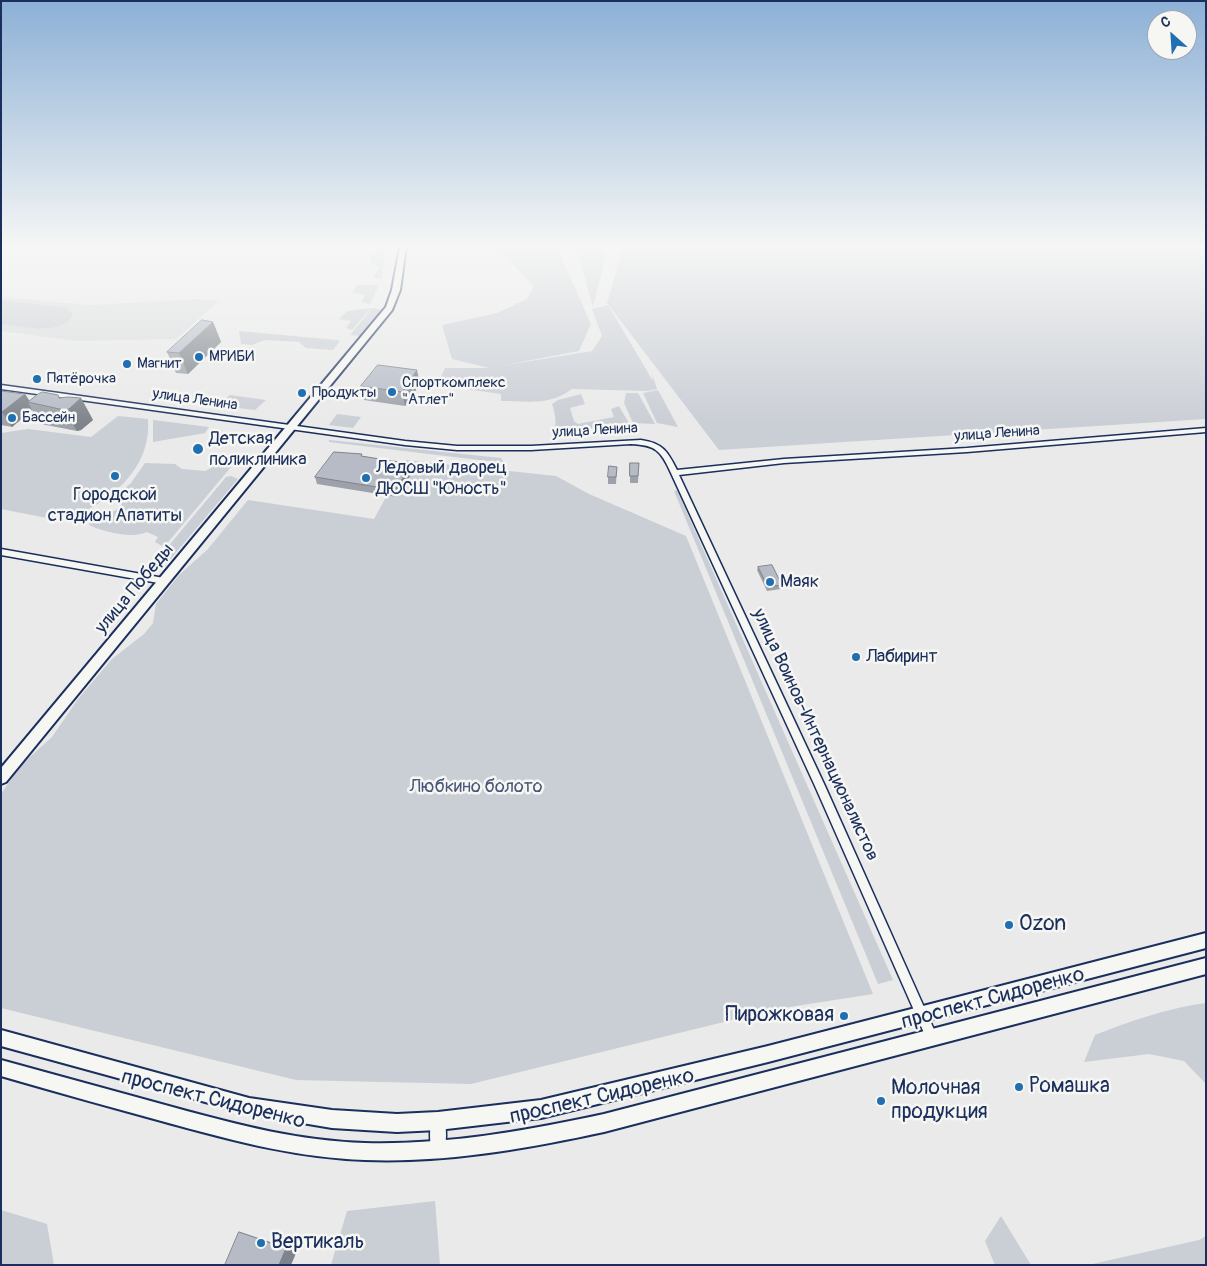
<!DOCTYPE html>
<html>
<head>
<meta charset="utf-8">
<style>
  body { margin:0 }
  #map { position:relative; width:1207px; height:1266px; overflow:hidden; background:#e9eae9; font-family:Pangolin,sans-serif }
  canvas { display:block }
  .frame { position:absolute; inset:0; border:2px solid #1b2f5e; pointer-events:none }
  .north { position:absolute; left:1147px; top:10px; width:50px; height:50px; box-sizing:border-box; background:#f6f6f2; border:1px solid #9ea6b7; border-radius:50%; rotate:334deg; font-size:14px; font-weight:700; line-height:20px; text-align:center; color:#1b2f5e }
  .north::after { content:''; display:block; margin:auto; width:18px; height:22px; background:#1f6fb2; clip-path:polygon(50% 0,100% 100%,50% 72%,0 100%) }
</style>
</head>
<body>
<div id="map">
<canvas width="1207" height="1266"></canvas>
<div class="frame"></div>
<div class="north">С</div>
</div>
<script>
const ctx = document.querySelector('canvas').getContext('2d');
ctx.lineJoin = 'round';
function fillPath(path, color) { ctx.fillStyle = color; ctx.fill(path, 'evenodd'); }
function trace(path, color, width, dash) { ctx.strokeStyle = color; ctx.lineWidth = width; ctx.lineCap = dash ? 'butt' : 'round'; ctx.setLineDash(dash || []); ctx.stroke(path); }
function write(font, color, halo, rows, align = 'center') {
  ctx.font = font + ' Pangolin,sans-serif'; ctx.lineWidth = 5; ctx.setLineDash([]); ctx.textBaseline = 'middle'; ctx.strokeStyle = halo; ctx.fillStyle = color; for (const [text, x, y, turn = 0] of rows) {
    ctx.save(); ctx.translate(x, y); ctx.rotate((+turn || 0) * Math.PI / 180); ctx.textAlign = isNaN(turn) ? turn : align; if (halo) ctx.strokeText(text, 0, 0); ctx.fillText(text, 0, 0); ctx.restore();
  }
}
const built = new Path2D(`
  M 1,297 L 89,305 L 198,299 L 219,301 L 176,339 L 77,341 L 1,331 Z`);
const green = new Path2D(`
  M 378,247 L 386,247 L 382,278 L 373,278 L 379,268 L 369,261 Z
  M 435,247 L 557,247 L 591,324 L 579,351 L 500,366 L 592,351 L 602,336 L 592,309 L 608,305 L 653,381 L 652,373 L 657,389 L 647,391 L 572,389 C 550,406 528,401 501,401 L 501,394 L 437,385 L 445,368 L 489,368 L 452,359 L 442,325 L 497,313 L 527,299 L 534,286 L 498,248 Z
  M 576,247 L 608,247 L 593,307 Z
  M 623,247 L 1206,247 L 1206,419 L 719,450 L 607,303 Z
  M 357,285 L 379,285 L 370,304 L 361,302 L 366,295 L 352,293 Z
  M 1,300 L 67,308 L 73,314 C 64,337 20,326 1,324 Z
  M 371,308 L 352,330 L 346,328 L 351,321 L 339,319 L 347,311 Z
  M 372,308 L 384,310 L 362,336 L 350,335 Z
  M 239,331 L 337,340 L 340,341 L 333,350 L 306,348 L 299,342 L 265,340 L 252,345 L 241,344 Z
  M 658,390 L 678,427 L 657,423 L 643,393 Z
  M 626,393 L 638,393 L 655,424 L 633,423 L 624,403 Z
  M 581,394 L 585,404 L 570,408 L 574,421 L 578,424 L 614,417 L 611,409 L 619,406 L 630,425 L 595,428 L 553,436 C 557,424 556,416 552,404 L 558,400 Z
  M 230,395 L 266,400 L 255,410 L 221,406 L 222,401 Z
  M 337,414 L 361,417 L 353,428 L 329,425 Z
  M 118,416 L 148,419 C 151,462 122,491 87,510 C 82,513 76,518 70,520 C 63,522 12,511 1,509 L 1,433 L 28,429 L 91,437 Z
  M 153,420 L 209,427 L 205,433 L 153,442 Z
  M 329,440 L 501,458 L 504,463 L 329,442 Z
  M 406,460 L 556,476 L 589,494 L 686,536 L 873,994 L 777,1009 L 471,1084 L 296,1080 L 1,1008 L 1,794 L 20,766 L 52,737 L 78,699 L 112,659 L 144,634 L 153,623 L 156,604 L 179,575 L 207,550 L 248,500 L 374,519 Z
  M 145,463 L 175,464 L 182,469 L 205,471 L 215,466 L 231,467 L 164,547 L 155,542 L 158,537 L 147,532 C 133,539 103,532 89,525 L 90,519 L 85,517 C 88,515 93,512 96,511 C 110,508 115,518 123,501 L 114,498 L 131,483 Z
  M 231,476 L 238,479 L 168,562 L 161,555 L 226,477 Z
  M 677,490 L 893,980 L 878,984 L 674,491 Z
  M 1206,1003 L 1206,1084 L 1184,1061 L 1149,1054 L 1084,1062 L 1095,1035 C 1131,1021 1167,1008 1206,1003 Z
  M 435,1201 L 440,1265 L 331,1265 L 347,1211 Z
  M 1,1210 L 47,1224 L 54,1265 L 1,1265 Z
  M 1001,1216 L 1031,1265 L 995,1265 L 985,1241 Z
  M 1206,1236 L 1206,1265 L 1088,1265 L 1199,1240 Z`);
const minor = new Path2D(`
  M 1,385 L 405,441 L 457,446 L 531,446 L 641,440 C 663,443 668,452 677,470 L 784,459 L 967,448 L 1206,428 L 1206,432 L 967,452 L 784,463 L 679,475 L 825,786 L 936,1034 L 938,1038 L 936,1042 L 932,1044 L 928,1042 L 815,786 L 671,473 C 661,451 656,445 631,444 L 531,450 L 457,450 L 405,445 L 1,389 Z
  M 1,549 L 164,578 L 168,581 L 164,584 L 1,555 Z
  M 438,1114 L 443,1116 C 447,1126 447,1144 443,1154 L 438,1156 L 433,1154 C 429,1144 429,1126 433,1116 Z`);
const major = new Path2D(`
  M 400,247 L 406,247 L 400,290 L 392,310 L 6,782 L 1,784 L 1,768 L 386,307 L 392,290 Z
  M 1206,933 L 1206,948 L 768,1062 L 541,1118 L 438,1130 L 397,1132 L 332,1128 L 249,1114 L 1,1046 L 1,1030 L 249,1098 L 332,1110 L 397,1114 L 438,1112 L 541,1100 L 768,1046 Z
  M 1206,958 L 1206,974 L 604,1132 C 525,1149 446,1163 365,1160 C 300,1158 238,1142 176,1125 C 118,1109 59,1093 1,1076 L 1,1060 C 59,1076 118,1092 176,1108 C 238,1125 300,1141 365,1143 C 446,1145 525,1131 604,1114 Z`);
const wall = new Path2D(`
  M 213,322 L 221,342 L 188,374 L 176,373 L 167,352 Z
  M 420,384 L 405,406 L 364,400 L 361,386 Z
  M 1,391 L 25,394 L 29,401 L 60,398 L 81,398 L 93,420 L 81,430 L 77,431 L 41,424 L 32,410 L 12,427 L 1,425 Z
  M 363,456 L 413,471 L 397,497 L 317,484 L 315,477 Z
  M 630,463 L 639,463 L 638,483 L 630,483 Z
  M 617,467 L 616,484 L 608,484 L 608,477 Z
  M 758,567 L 782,585 L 781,589 L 767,591 L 757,570 Z`);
const shadedWall = new Path2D(`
  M 213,322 L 221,342 L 188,374 L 179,353 Z
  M 417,370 L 420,384 L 405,406 L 402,392 Z
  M 25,394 L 31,403 L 28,402 L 32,410 L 12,427 L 2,412 Z
  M 81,398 L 93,420 L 81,430 L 77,431 L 64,410 L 66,409 Z
  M 412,464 L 413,471 L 397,497 L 395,490 Z
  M 239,1232 L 297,1251 L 291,1265 L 279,1265 Z`);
const building = new Path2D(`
  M 202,320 L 213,322 L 179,353 L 167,352 Z
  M 378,365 L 417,370 L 402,392 L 361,386 Z
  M 1,391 L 25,394 L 2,412 L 1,412 Z
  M 43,392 L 58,395 L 59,398 L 68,397 L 81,398 L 69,409 L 64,410 L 28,402 L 38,394 Z
  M 334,452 L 362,454 L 361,456 L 412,464 L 395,490 L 315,477 Z
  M 630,463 L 639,463 L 638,476 L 630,476 Z
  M 609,466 L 617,467 L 616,477 L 608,477 Z
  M 772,565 L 782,585 L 768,587 L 758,567 Z
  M 239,1232 L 286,1248 L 279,1265 L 225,1265 Z`);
const markers = [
  [199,357,5,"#1f6fb2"],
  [127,364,5,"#1f6fb2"],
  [37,379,5,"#1f6fb2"],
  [392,392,5,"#1f6fb2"],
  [302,393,5,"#1f6fb2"],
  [12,418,5,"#1f6fb2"],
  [198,449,6,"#1f6fb2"],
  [115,476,5,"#1f6fb2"],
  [366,478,5,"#1f6fb2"],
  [770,582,5,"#1f6fb2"],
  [856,657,5,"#1f6fb2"],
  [1009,925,5,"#1f6fb2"],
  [844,1016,5,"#1f6fb2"],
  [1019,1087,5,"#1f6fb2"],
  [881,1101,5,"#1f6fb2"],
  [261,1243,5,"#1f6fb2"]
];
const farPoinames = [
  ["МРИБИ",209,357],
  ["Магнит",137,364],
  ["Пятёрочка",47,379],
  ["Спорткомплекс",402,383],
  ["\"Атлет\"",402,400],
  ["Продукты",312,393],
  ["Бассейн",22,418]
];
const farStreetnames = [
  ["улица Ленина",195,400,8],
  ["улица Ленина",595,431,-3],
  ["улица Ленина",997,434,-4]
];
const poiNames = [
  ["Детская",209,439],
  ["поликлиника",209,460],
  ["Ледовый дворец",376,468],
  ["ДЮСШ \"Юность\"",376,489],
  ["Городской",115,495,"center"],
  ["стадион Апатиты",115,516,"center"],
  ["Маяк",780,582],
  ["Лабиринт",866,657]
];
const streetNames = [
  ["улица Победы",135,589,-50],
  ["улица Воинов-Интернационалистов",815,735,65]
];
const parkNames = [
  ["Любкино болото",476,787]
];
const nearPoinames = [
  ["Ozon",1019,925],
  ["Пирожковая",834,1016,"right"],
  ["Ромашка",1029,1087],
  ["Молочная",891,1089],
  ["продукция",891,1113],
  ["Вертикаль",271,1243]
];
const nearStreetnames = [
  ["проспект Сидоренко",993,999,-15],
  ["проспект Сидоренко",602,1097,-13],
  ["проспект Сидоренко",213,1100,14]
];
fillPath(built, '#dadcde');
fillPath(green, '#caced5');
trace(minor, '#1b2f5e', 3);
trace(major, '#1b2f5e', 4);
fillPath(minor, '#f6f6f2');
fillPath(major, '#f6f6f2');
fillPath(wall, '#9da1aa');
fillPath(shadedWall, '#7f838b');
fillPath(building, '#b6bbc6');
trace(building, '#7f838b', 1);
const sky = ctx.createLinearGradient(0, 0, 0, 424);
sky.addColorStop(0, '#8cb0d6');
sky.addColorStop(0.58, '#f5f6f5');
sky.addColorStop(1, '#f5f6f500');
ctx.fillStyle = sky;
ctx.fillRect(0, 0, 1207, 424);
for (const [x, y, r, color] of markers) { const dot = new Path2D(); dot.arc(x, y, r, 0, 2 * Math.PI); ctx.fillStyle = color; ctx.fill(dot); trace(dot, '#f6f6f2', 2); }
write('15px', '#1b2f5e', '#f6f6f2', farPoinames, 'left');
write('15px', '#1b2f5e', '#f6f6f2', farStreetnames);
write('18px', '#1b2f5e', '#f6f6f2', poiNames, 'left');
write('18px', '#1b2f5e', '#f6f6f2', streetNames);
write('18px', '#47577c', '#f6f6f2', parkNames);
write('21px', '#1b2f5e', '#f6f6f2', nearPoinames, 'left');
write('21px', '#1b2f5e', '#f6f6f2', nearStreetnames);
</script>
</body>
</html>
